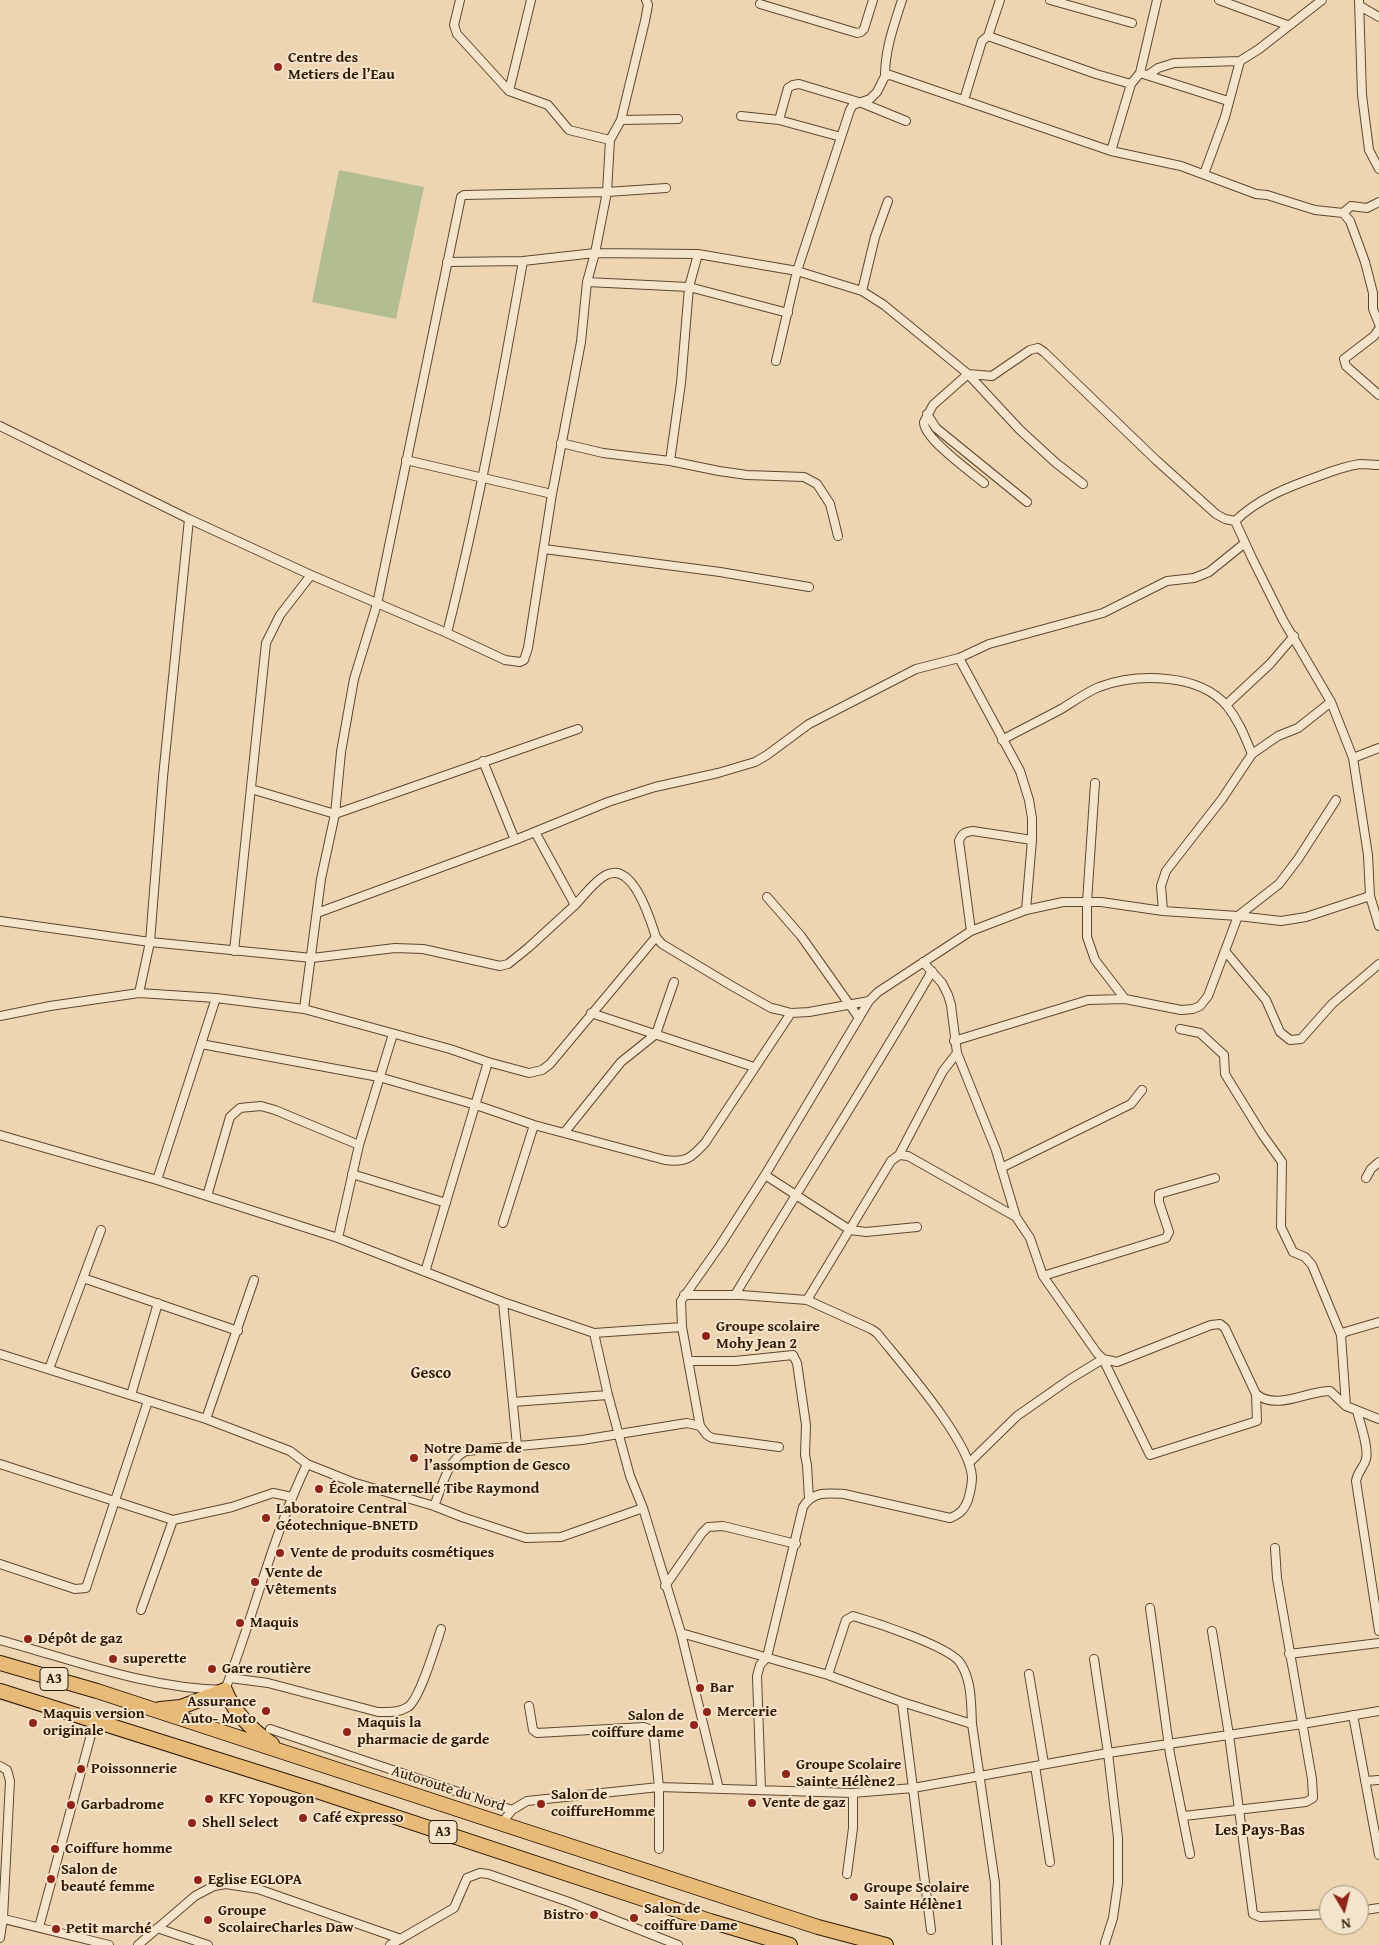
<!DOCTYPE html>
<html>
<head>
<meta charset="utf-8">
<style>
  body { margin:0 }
  #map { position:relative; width:1379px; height:1945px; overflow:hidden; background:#eed5b1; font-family:"Gentium Book Plus",serif }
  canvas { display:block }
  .north { position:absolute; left:1319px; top:1885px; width:50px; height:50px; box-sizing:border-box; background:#f4e4cc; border:1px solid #a5927c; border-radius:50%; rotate:172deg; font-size:14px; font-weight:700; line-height:20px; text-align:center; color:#2e1804 }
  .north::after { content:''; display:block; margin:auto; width:18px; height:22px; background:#8f2418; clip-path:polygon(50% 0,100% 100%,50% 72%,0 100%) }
</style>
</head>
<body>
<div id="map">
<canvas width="1379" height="1945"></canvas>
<div class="north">N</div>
</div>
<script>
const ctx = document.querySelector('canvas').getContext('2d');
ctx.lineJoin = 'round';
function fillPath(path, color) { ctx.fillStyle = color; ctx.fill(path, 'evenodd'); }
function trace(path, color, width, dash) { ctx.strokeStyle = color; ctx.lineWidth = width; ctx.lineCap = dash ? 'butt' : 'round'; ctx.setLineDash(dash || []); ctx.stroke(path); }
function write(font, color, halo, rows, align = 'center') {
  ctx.font = font + ' "Gentium Book Plus",serif'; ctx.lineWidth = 4; ctx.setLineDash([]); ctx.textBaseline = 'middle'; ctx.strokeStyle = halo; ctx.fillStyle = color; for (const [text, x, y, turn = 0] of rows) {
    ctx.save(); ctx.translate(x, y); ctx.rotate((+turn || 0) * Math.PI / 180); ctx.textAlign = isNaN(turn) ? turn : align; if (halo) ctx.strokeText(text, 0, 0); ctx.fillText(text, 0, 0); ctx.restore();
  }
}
const green = new Path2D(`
  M 339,170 L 424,187 L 396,319 L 312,302 Z`);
const minor = new Path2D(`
  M 460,0 L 454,25 L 457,34 L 509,91
  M 531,0 L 509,91 L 548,105 L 569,130 L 610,140
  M 1050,0 L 1132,23
  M 1219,0 L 1287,25
  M 1359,0 L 1362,95 L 1369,150 L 1379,169
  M 760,4 L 857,33 L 861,32 L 864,29 L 873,0
  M 1360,6 L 1379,17
  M 988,36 L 1096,74 L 1131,84 L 1140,73 L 1228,101
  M 1140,73 L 1157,0
  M 1148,75 L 1158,68 L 1174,63 L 1240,61 L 1259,49 L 1322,0
  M 885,76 C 885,49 894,25 902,0
  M 964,100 L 982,41 L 988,36 L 1000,0
  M 741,116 L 779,120 L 841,137
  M 621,120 L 678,119
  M 779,120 L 788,88 L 793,85 L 799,84 L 862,103 L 906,121
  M 1111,151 L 1131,84
  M 1204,174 L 1225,117 L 1240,61
  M 1343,213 L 1350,221 L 1365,262 L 1373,293 L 1373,309 L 1379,324
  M 447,262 L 523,261 L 595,253 L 698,254 L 797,271 L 862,291 L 884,305 L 968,374 L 1020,430 L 1056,463 L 1083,484
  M 587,282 L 689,287 L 788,313
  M 862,291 L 875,237 L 888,201
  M 1379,329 L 1374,336 L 1344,359 L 1346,366 L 1379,395
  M 776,361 L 797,271 L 850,110 L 853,105 L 870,99 L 877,92 L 885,76 L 890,75 L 1111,151 L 1181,166 L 1256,194 L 1267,195 L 1315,210 L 1343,213 L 1351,206 L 1367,208 L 1379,202
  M 927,414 L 936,428 L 1027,502
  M 0,426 L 189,519 L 311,575 L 447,633 L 505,660 L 520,662 L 524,660 L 528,648 L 552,494 L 581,342 L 587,282 L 595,253 L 607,192 L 610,140 L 621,120 L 645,21 L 648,5 L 646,0
  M 561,443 L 603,453 L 670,461 L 719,471 L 747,475 L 804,477 L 817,484 L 830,504 L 838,536
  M 406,460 L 552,494
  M 670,461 L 681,383 L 689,287 L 698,254
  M 984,483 C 971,472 923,438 924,422 L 933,405 L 968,374 L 992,376 L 1030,350 L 1038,348 L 1044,352 L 1156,460 L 1216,514 L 1225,519 L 1235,521
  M 1235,521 L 1252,558 L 1283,620 L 1331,702 L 1353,758 L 1368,855 L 1370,896 L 1379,926
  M 1235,521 C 1259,498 1288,487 1319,476 C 1332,471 1346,466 1360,464 C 1366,464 1373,465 1379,465
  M 544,549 L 720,572 L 809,587
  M 447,633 C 478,510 501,386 523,261
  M 959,658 L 1020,771 L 1029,800 L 1032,818 L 1032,840 L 1026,910
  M 1226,705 L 1270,664 L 1294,636
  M 1002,740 C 1022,729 1043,719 1063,708 C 1074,701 1087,692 1099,687 C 1137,673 1199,673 1227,706 C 1239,721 1245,737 1252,754
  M 1353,758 L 1379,748
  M 483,761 L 515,840
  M 1095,783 L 1087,902 L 1087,937 L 1095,960 L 1125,999
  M 251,789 L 335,814 L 578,729
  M 535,832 L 575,905 C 584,896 594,881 606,875 C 633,861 650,919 656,937 L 662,944 L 732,986 L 771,1008 L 780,1010 L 791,1013 L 809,1012 L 869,1001
  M 767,897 L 801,936 L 859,1018
  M 1163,911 L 1161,886 L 1166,871 L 1222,799 L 1252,754 L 1278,736 L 1298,728 L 1331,702
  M 317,913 L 515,840 L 608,802 L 655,787 L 718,773 L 755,762 L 767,755 L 809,724 L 916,669 L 959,658 L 989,644 L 1103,613 L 1167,581 L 1194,578 L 1209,572 L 1245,543
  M 0,921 L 150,942 L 312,958 L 395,948 L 423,949 L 500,966 L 508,964 L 528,948 L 575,905
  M 971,931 L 959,841 C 962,833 965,832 973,831 L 1032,840
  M 234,951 L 266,643 L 280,615 L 311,575
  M 1225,951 L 1266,1000 L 1280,1032 L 1290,1040 L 1301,1039 L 1332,1004 L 1379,964
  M 923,962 L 942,983 L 948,995 L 951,1005 L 957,1053 L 996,1150 L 1016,1217
  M 139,993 L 150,942 L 163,777 L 189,519
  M 304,1009 L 321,879 L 335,814 L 341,752 L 354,679 L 377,604 L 461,197 L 464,195 L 607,192 L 666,188
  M 591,1013 L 754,1067
  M 0,1016 L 50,1006 L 139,993 L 216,998 L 304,1009 L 450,1049 L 488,1062
  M 1180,1029 L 1200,1033 L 1224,1055 L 1225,1074 L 1262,1134 L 1282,1162 L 1281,1227 L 1293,1252 L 1305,1257 L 1312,1265 L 1341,1335
  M 954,1041 L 1088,1000 L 1125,999 L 1181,1010 L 1193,1009 L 1200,1006 L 1208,996 L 1238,916 L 1279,884 L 1298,859 L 1336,800
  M 201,1044 L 379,1077 L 476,1105 L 534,1125 L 665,1160 C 686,1163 691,1158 705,1143 L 791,1013
  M 564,1133 L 621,1062 L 656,1034 L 674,982
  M 0,1135 L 157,1180 L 338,1238 L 503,1302 L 594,1333 L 608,1395 L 630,1476 L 643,1508 L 681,1633 L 719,1789
  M 899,1155 L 908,1156 L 1016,1217 L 1030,1238 L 1043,1276 L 1166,1238 L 1169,1232 L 1159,1202 L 1159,1194 L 1215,1178
  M 1001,1168 L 1131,1104 L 1142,1090
  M 352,1174 L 446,1203
  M 765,1175 L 850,1230 L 866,1232 L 917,1227
  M 1366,1178 L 1371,1169 L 1379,1162
  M 157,1180 L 216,998
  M 207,1196 L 230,1117 L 240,1108 L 250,1107 L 261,1106 L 275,1110 L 359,1145
  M 503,1223 L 534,1125
  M 338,1238 L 359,1145 L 393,1034
  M 425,1272 L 488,1062 L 529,1073 L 542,1070 L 550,1064 L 656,937
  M 1043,1276 L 1097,1353 L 1103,1359 L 1117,1362 L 1211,1325 L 1220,1324 L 1225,1328 L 1256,1394 C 1277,1411 1306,1391 1330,1391 L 1346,1406 L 1379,1419
  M 83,1278 L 238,1331
  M 684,1295 L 741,1295 L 807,1300 L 871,1329 L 877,1333 C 901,1363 970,1441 972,1477 C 972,1484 970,1493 968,1500 C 964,1510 960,1514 950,1518 L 844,1494 C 827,1493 813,1491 803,1507 L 767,1657 L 760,1665 L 757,1676 L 761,1790
  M 735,1295 C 800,1186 869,1081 932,971
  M 807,1300 L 891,1161 L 899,1155 L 943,1071 L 957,1053
  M 503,1302 L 517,1446
  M 594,1333 L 682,1327
  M 0,1354 L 206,1419 L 290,1451 L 307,1464 L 352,1482 L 434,1506 L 462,1517 L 526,1538 L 561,1537 L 643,1508
  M 688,1361 L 735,1361 L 793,1355 L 797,1363 L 806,1425 L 805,1455 L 807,1465 L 809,1499
  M 49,1369 L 101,1230
  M 131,1395 L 158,1303
  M 513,1402 L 608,1395
  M 1346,1406 L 1341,1335 L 1345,1332 L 1379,1322
  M 1357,1411 C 1360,1423 1369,1448 1366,1459 C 1364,1468 1358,1470 1356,1481 L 1379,1631
  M 206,1419 L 254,1280
  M 700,1426 L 682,1327 L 681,1301 L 721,1244 L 765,1175 L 869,1001 L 878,992 L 971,931 L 1026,910 L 1063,902 L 1101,902 L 1163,911 L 1238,916 L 1281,921 L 1306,917 L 1370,896
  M 969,1463 L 1017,1416 L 1070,1379 L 1103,1359 L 1150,1455 L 1257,1421 L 1256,1394
  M 0,1464 L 173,1520 L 232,1507 L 273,1493 L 292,1497
  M 434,1506 C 442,1488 447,1460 466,1451 L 582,1440 L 687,1423 L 700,1426 L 707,1435 L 712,1438 L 779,1447
  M 0,1564 L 75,1589 L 86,1588 L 148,1401
  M 665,1586 L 702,1533 L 708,1527 L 723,1526 L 796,1544
  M 1150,1608 L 1170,1754 L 1190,1854
  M 141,1610 L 173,1520
  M 1212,1631 L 1229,1735 L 1253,1914 L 1260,1917 L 1329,1914
  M 681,1633 L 828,1675 L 902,1702 L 972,1724 L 995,1883 L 997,1945
  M 0,1640 C 74,1660 148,1689 225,1690 C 254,1615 272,1537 307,1464
  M 1289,1654 L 1379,1643
  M 1094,1659 L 1108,1753 L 1118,1838 L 1118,1883 L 1113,1918 L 1105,1943
  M 1029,1674 L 1044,1764
  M 828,1675 L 846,1620 L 853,1616 C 874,1622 952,1647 961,1664 C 972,1682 971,1704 972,1724
  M 230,1678 L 268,1683 L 378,1712 C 389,1712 398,1713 408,1707 C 420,1699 436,1644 441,1629
  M 902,1702 L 931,1930
  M 529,1706 L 533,1730 L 537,1733 L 644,1727 L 651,1730 L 654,1737 L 659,1787 L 659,1849
  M 1353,1715 L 1379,1855
  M 270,1729 L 512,1810
  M 0,1766 L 7,1770 L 10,1781 L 3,1918 L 0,1938
  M 1035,1766 L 1050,1862
  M 1365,1781 L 1379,1780
  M 1184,1816 L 1306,1802 L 1313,1798 L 1312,1779 L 1277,1578 L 1275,1548
  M 501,1824 L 512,1810 L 527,1801 L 659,1787 L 853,1793 L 913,1788 L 1108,1753 L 1302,1724 L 1379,1711
  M 847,1874 L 853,1828 L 853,1793
  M 1359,1911 L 1379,1908
  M 0,1918 L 109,1945
  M 39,1927 L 95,1720
  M 157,1928 L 208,1945
  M 138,1945 L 195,1896 L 214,1886 L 226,1884 L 258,1889 L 401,1939
  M 390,1945 L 454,1908 L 467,1878 L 480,1873 L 488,1874 L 569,1902 L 678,1945`);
const motorway = new Path2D(`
  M 0,1663 L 97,1691 L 738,1901 L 818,1927 L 886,1945
  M 0,1691 L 317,1791 L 710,1921 L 790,1945
  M 160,1709 L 181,1707 L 225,1690 C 234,1713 252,1730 272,1744`);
const markers = [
  [278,67,5,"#8f2418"],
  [706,1336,5,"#8f2418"],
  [414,1458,5,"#8f2418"],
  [319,1489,5,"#8f2418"],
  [266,1518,5,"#8f2418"],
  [280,1553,5,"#8f2418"],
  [255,1582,5,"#8f2418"],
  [240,1623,5,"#8f2418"],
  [28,1639,5,"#8f2418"],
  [113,1659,5,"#8f2418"],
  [212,1669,5,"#8f2418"],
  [700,1688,5,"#8f2418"],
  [266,1711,5,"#8f2418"],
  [707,1712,5,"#8f2418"],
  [33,1723,5,"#8f2418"],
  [694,1725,5,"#8f2418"],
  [347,1732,5,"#8f2418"],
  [81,1769,5,"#8f2418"],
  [786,1774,5,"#8f2418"],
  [209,1799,5,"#8f2418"],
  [752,1803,5,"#8f2418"],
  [541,1804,5,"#8f2418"],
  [71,1805,5,"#8f2418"],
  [303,1818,5,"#8f2418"],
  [192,1823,5,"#8f2418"],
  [55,1849,5,"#8f2418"],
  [51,1879,5,"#8f2418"],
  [198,1880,5,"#8f2418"],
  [854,1897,5,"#8f2418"],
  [594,1915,5,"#8f2418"],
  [634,1918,5,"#8f2418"],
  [208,1920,5,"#8f2418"],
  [56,1929,5,"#8f2418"]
];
const shields = [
  [54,1679,28],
  [443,1832,28]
];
const shieldNames = [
  ["A3",54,1679],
  ["A3",443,1832]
];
const poiNames = [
  ["Centre des",288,58],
  ["Metiers de l’Eau",288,75],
  ["Groupe scolaire",716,1327],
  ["Mohy Jean 2",716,1344],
  ["Notre Dame de",424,1449],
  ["l’assomption de Gesco",424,1466],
  ["École maternelle Tibe Raymond",329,1489],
  ["Laboratoire Central",276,1509],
  ["Géotechnique-BNETD",276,1526],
  ["Vente de produits cosmétiques",290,1553],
  ["Vente de",265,1573],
  ["Vêtements",265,1590],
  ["Maquis",250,1623],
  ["Dépôt de gaz",38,1639],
  ["superette",123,1659],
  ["Gare routière",222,1669],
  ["Bar",710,1688],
  ["Assurance",256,1702,"right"],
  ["Auto- Moto",256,1719,"right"],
  ["Mercerie",717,1712],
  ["Maquis version",43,1714],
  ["originale",43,1731],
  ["Salon de",684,1716,"right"],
  ["coiffure dame",684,1733,"right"],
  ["Maquis la",357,1723],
  ["pharmacie de garde",357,1740],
  ["Groupe Scolaire",796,1765],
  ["Sainte Hélène2",796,1782],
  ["Poissonnerie",91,1769],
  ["Salon de",551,1795],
  ["coiffureHomme",551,1812],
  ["KFC Yopougon",219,1799],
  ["Vente de gaz",762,1803],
  ["Garbadrome",81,1805],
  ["Café expresso",313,1818],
  ["Shell Select",202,1823],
  ["Coiffure homme",65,1849],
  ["Salon de",61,1870],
  ["beauté femme",61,1887],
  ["Eglise EGLOPA",208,1880],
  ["Groupe Scolaire",864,1888],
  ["Sainte Hélène1",864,1905],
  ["Salon de",644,1909],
  ["coiffure Dame",644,1926],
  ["Groupe",218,1911],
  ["ScolaireCharles Daw",218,1928],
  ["Bistro",584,1915,"right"],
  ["Petit marché",66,1929]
];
const streetNames = [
  ["Autoroute du Nord",448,1789,18]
];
const neighbourhoodNames = [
  ["Gesco",431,1374],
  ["Les Pays-Bas",1260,1831]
];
fillPath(green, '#b2be91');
trace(minor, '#5e472f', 10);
trace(motorway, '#2e1804', 16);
trace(minor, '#f4e4cc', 8);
trace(motorway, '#e7ba78', 14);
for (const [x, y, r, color] of markers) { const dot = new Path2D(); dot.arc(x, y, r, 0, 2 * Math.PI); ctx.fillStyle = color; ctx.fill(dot); trace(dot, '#f4e4cc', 2); }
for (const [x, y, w] of shields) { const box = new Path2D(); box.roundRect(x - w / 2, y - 11.5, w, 23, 4); ctx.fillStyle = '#f4e4cc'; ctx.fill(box); trace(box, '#2e1804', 1); }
write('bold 14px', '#2e1804', null, shieldNames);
write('bold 15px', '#2e1804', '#f4e4cc', poiNames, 'left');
write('15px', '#2e1804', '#f4e4cc', streetNames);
write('bold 16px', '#2e1804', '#f4e4cc', neighbourhoodNames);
</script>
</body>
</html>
